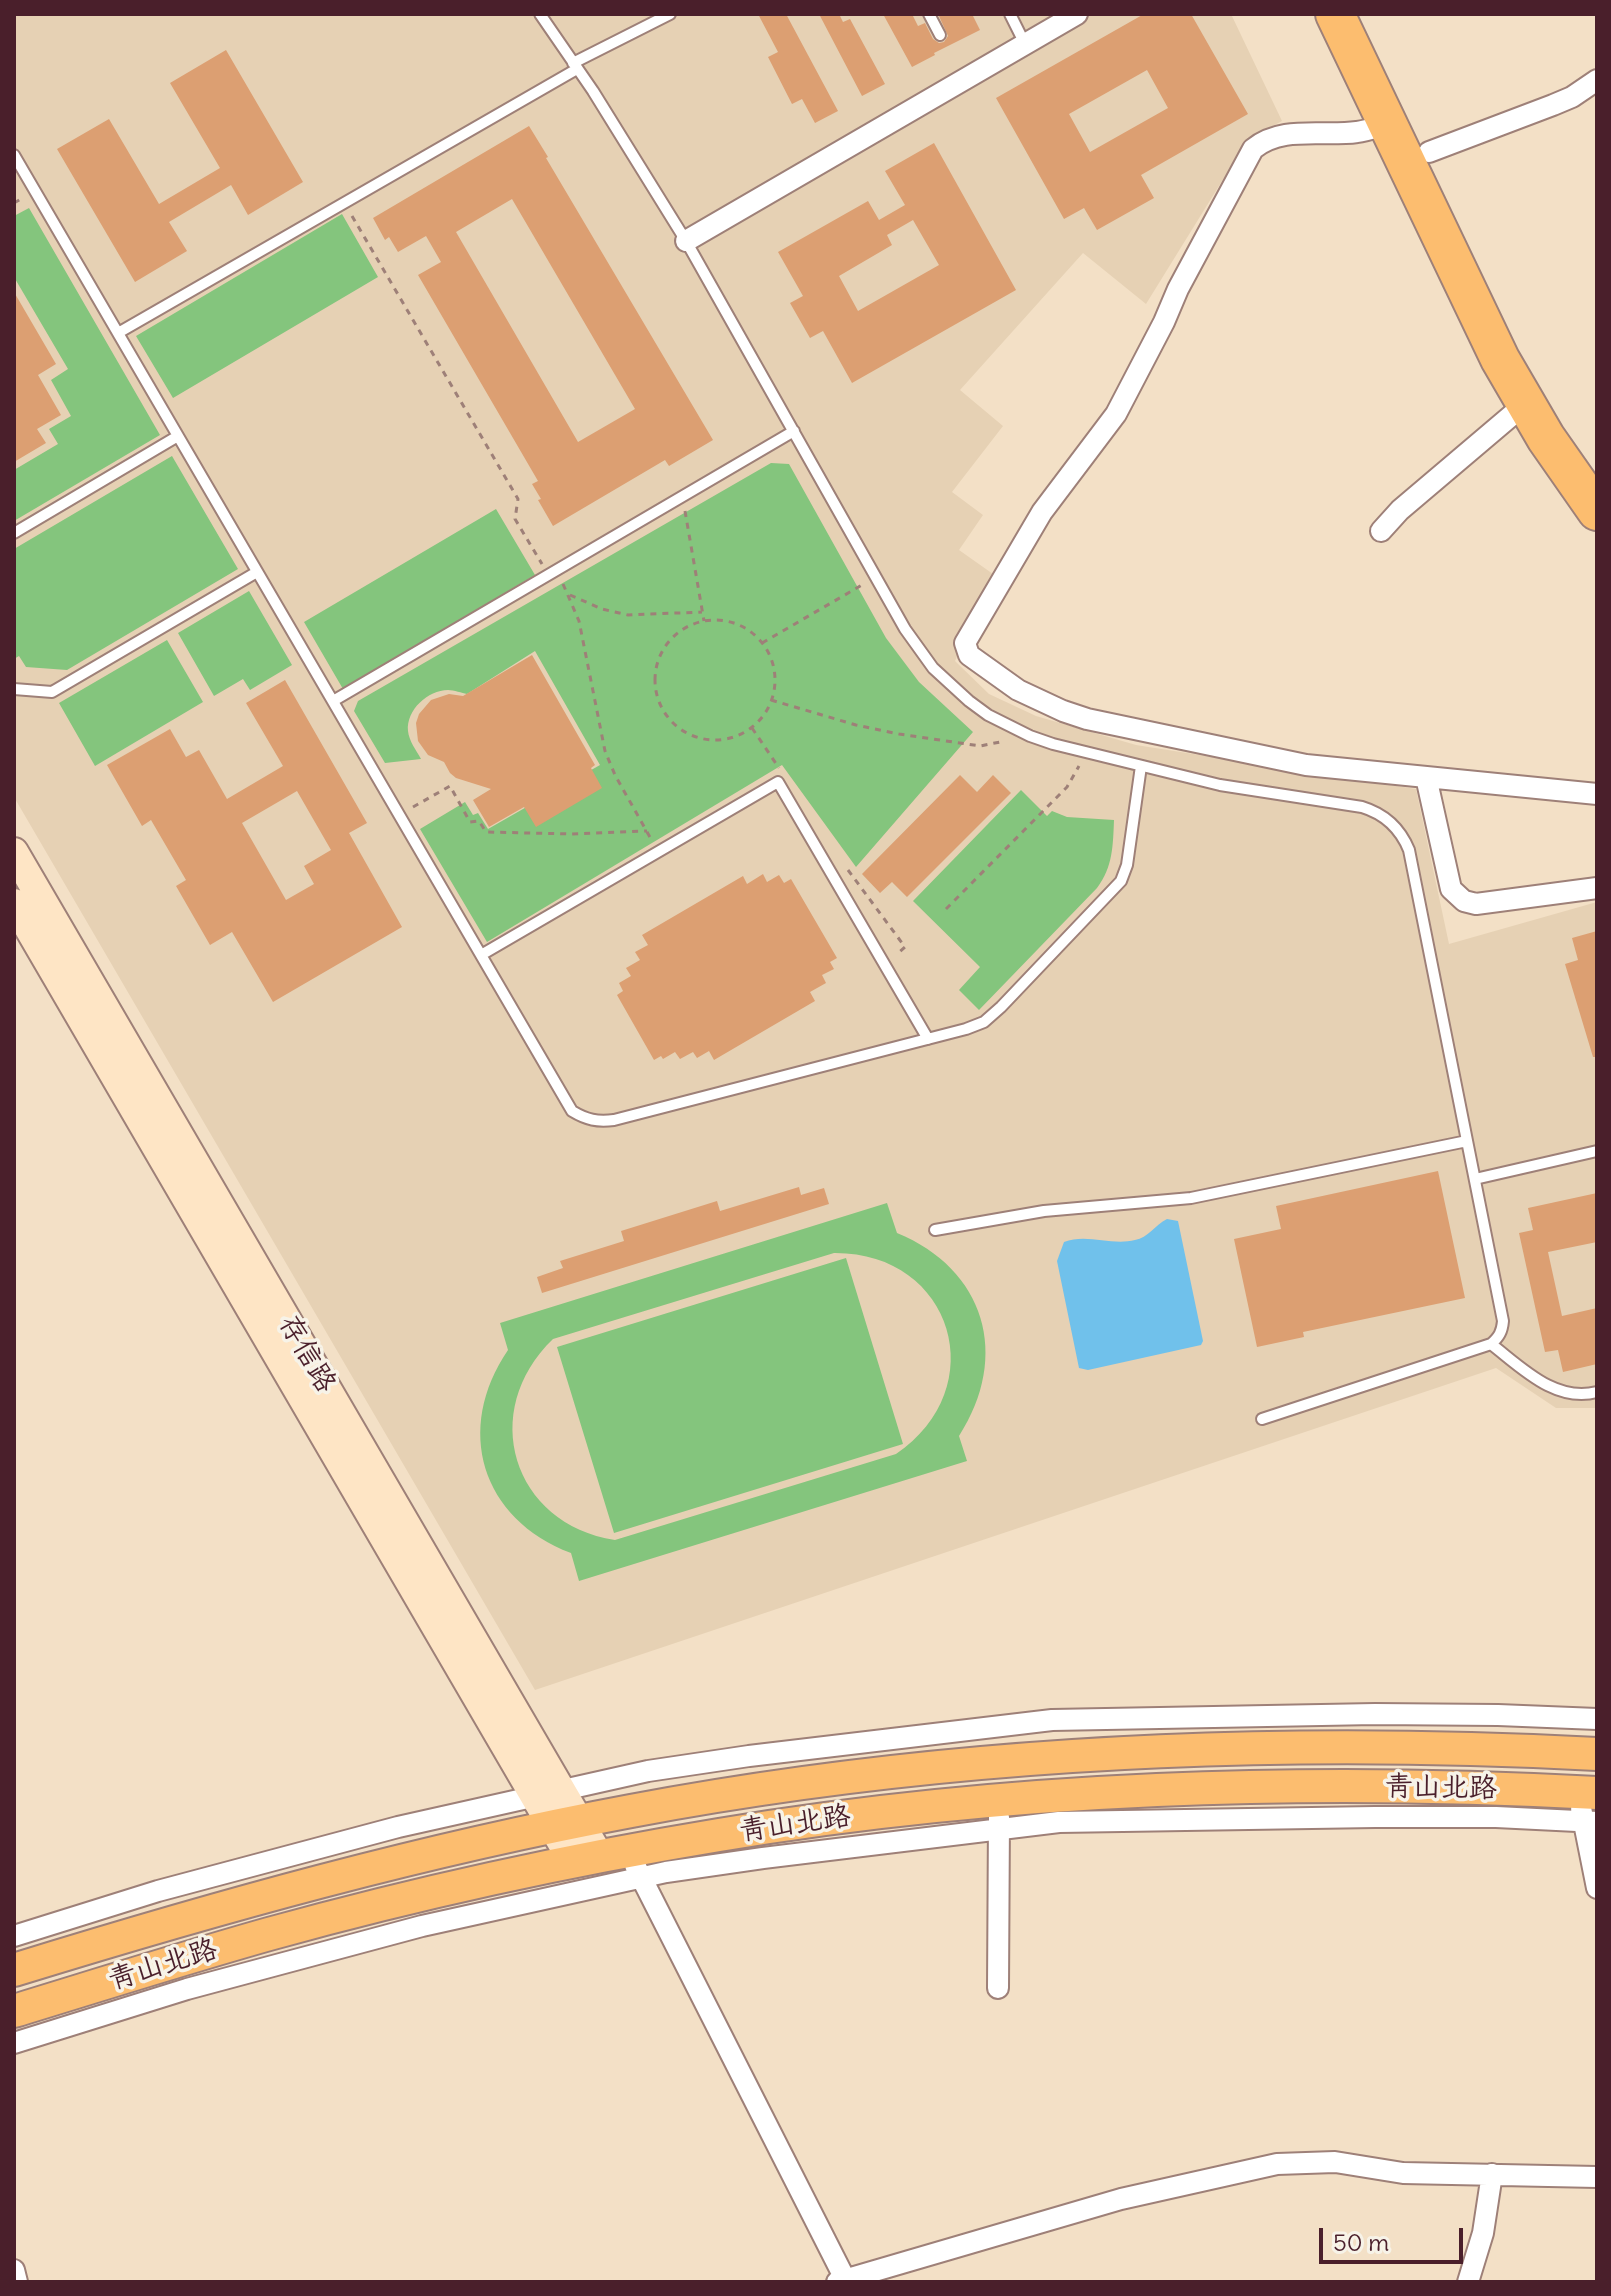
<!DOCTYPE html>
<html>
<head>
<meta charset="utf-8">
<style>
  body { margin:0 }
  #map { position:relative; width:1611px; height:2296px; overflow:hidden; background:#f3e0c6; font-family:Delius,sans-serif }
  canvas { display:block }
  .frame { position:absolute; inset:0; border:16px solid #4a1f2b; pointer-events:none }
  .scale { position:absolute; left:1319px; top:2228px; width:144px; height:36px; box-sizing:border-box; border:4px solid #4a1f2b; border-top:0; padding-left:10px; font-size:24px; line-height:28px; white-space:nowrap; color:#4a1f2b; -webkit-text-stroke:6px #f7f3e8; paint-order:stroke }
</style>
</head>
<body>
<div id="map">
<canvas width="1611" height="2296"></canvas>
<div class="frame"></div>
<div class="scale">50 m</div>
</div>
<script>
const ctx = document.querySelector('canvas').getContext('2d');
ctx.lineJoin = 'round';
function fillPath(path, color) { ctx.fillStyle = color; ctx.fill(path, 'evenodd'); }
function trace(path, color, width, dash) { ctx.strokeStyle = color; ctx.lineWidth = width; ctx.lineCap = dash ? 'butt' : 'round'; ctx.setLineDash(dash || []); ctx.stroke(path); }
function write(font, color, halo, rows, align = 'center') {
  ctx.font = font + ' Delius,"LXGW WenKai TC",sans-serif'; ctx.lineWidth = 7; ctx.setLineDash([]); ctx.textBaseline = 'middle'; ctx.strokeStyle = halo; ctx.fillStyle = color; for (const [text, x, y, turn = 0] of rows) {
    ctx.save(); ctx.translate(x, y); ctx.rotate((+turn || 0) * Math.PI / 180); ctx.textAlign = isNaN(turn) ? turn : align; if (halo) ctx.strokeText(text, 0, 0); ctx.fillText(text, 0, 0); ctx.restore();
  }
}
const built = new Path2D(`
  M 14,14 L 1231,14 L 1282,121 L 1248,139 L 1146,304 L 1083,253 L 960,390 L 1003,426 L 952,492 L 983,515 L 959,550 L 993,574 L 955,661 L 989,694 L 1036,716 L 1136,745 L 1416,789 L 1449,944 L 1597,902 L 1597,1408 L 1556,1408 L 1496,1368 L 535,1690 L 14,797 Z`);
const green = new Path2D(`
  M 29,208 L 160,435 L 14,521 L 14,470 L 58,444 L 49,429 L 71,416 L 51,380 L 68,369 L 14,277 L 14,216 Z
  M 342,214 L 378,277 L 173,398 L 136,336 Z
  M 172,456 L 238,569 L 67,670 L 26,667 L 19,656 L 14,659 L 14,549 Z
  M 771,463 L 789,464 L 886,638 L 919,682 L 973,732 L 856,867 L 782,765 L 487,942 L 420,829 L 465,802 L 473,815 L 478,813 L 488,829 L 600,765 L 535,651 L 467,694 C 462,693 454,690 448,690 C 428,690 406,710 408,731 C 409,741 416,750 421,759 L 385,763 L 354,711 L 358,701 Z
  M 496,509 L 535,575 L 343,689 L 304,622 Z
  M 249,591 L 292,665 L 250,690 L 243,679 L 214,696 L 178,633 Z
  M 167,640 L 203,702 L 95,766 L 59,703 Z
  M 1021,790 L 1047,816 L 1052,811 L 1067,817 L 1114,820 C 1113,845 1113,867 1097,888 L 979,1010 L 959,990 L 980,967 L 913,901 Z
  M 887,1203 L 897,1233 C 985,1269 1011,1356 959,1436 L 967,1461 L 579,1581 L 571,1553 C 481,1519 454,1429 508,1350 L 500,1323 ZM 834,1253 C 953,1252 994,1388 896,1454 L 615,1540 C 512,1524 478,1411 553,1339 Z
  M 846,1258 L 903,1444 L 614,1533 L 557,1347 Z`);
const water = new Path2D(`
  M 1167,1219 L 1178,1221 L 1203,1341 L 1201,1345 L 1088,1370 L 1079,1368 L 1057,1261 L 1064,1242 C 1087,1233 1111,1246 1135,1240 C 1148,1238 1155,1225 1167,1219 Z`);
const building = new Path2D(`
  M 758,14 L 786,14 L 838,111 L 815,123 L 802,99 L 792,104 L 768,57 L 778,52 Z
  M 819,14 L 839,14 L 843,22 L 850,19 L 885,84 L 862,96 Z
  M 883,14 L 912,14 L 918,26 L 925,23 L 933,39 L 939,43 L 944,42 L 948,36 L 939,16 L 942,14 L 972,14 L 980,30 L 934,53 L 935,55 L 912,67 Z
  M 1144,14 L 1191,14 L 1248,114 L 1141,175 L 1154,198 L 1097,230 L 1084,208 L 1064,219 L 996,98 ZM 1147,70 L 1168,108 L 1090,152 L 1069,114 Z
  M 226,50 L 303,182 L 248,215 L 231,185 L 169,222 L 187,251 L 135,282 L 57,149 L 109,119 L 159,204 L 220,168 L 170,83 Z
  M 529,126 L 548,157 L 546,158 L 713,440 L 669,466 L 665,460 L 553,526 L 538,500 L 541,499 L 532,484 L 538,481 L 418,275 L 441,262 L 426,236 L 398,252 L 389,237 L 385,240 L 373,218 ZM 512,199 L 635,409 L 578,442 L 456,232 Z
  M 934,143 L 1016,290 L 852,383 L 823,331 L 810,338 L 790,303 L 803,296 L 778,252 L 868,201 L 879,220 L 905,205 L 885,171 ZM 913,220 L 939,265 L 858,311 L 839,276 L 892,245 L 887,235 Z
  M 14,292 L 56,364 L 38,375 L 61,415 L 37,429 L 46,443 L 14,462 Z
  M 532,655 L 595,765 L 591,768 L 602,788 L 536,827 L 524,807 L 489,827 L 473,800 L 491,789 L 456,778 L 450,773 L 444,762 L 428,755 L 418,741 L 416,723 L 419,714 L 431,700 L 449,694 L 463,696 Z
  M 285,680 L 367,823 L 349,833 L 402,927 L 273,1002 L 232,932 L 210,945 L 176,886 L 186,880 L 151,820 L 142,826 L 107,765 L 170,729 L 186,757 L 199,750 L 227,799 L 283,766 L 246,703 ZM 297,791 L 331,850 L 304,866 L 314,884 L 286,900 L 242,823 Z
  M 960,775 L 977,792 L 993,775 L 1011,793 L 907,897 L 892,882 L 880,893 L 862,874 Z
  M 763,874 L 767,882 L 779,875 L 784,883 L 791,879 L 837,958 L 830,962 L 834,969 L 822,975 L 826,983 L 810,992 L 815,1001 L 714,1060 L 709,1051 L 697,1058 L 693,1052 L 680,1059 L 675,1052 L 663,1059 L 661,1056 L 654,1060 L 617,995 L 623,991 L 619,983 L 631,976 L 626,968 L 640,960 L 635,952 L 648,945 L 642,935 L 743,876 L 747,884 Z
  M 1597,931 L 1597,1057 L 1593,1057 L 1565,964 L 1578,960 L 1572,938 Z
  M 1438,1171 L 1465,1298 L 1303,1332 L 1304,1337 L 1257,1347 L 1234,1239 L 1281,1229 L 1276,1206 Z
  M 799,1187 L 801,1195 L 824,1188 L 829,1204 L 542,1293 L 537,1277 L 563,1268 L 560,1261 L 624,1241 L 621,1231 L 717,1201 L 720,1211 Z
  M 1597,1193 L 1597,1242 L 1548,1252 L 1562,1316 L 1597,1308 L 1597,1364 L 1563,1372 L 1558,1350 L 1545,1352 L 1519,1233 L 1533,1230 L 1528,1208 Z`);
const path = new Path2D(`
  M 14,203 L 21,199
  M 352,216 L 518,499 L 515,519 L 542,564
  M 685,511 L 704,621
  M 563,584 L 579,621 L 605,751 L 615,775 L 651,839
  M 570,595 L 602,609 L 628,615 L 702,612
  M655 680a60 60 0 1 1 120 0a60 60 0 1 1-120 0Z
  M 762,643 L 862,585
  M 771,700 L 856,725 L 899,734 L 980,746 L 1005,741
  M 752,728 L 779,768
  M 413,807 L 450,786 L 470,822 L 479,821 L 486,832 L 572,834 L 647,831
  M 848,870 L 905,947 L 896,955
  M 946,909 L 1067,787 L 1079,766`);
const lane = new Path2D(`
  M 540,14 L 593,91 L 686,241 L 905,629 L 933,668 L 969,701 L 988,715 L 1030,736 L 1053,744 L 1220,785 L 1362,807 C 1385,814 1400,828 1409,850 L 1503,1321 C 1502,1332 1499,1337 1491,1344 L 1262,1419
  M 929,14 L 940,35
  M 1010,14 L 1025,44
  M 573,63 L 670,14
  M 14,155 L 572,1111 C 587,1120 597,1122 614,1120 L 966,1029 L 984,1022 L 1001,1007 L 1121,881 L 1127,865 L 1141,766
  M 118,333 L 577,69
  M 14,533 L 178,436
  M 14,689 L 52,692 L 257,572
  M 333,701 L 794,431
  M 481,955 L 778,782 L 928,1039
  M 1475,1179 L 1597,1151
  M 935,1230 L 1044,1211 L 1191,1198 L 1467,1141
  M 1491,1344 C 1521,1367 1555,1403 1597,1392`);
const street = new Path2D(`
  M 1387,124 C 1377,127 1367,131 1357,132 C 1322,137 1282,125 1253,149 L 1178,289 L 1164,322 L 1116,414 L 1042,512 L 965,643 L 969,655 L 1018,690 L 1063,711 L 1087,719 L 1306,765 L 1597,794
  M 1429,152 L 1553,105 L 1572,97 L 1597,80
  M 686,241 L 1077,14
  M 1381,531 L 1400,510 L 1525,404
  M 1426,777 L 1451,889 L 1464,901 L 1476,904 L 1597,888
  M 1581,1808 L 1597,1888
  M 635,1865 L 845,2279
  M 14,1936 L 158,1891 L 398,1827 L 648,1771 L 749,1756 L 1052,1720 L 1375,1714 L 1498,1715 L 1597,1719
  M 998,1988 L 999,1817
  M 14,2043 L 187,1989 L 422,1926 L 666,1872 L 763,1858 L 1059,1822 L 1375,1817 L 1496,1817 L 1597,1822
  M 14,2270 L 17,2282
  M 837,2282 L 1121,2199 L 1277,2164 L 1335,2162 L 1403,2173 L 1597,2177
  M 1468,2282 L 1483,2233 L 1492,2174`);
const secondary = new Path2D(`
  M 14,852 L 600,1857
  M 14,903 L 573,1862`);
const primary = new Path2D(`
  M 14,1970 C 218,1907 422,1850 631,1811 C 949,1751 1275,1737 1597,1754
  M 14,2011 C 99,1985 184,1958 269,1934 C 417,1893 567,1860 719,1835 C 1005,1787 1308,1777 1597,1793`);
const highway = new Path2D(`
  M 1335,14 L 1500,359 L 1546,438 L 1597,511`);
const streetNames = [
  ["存信路",307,1354,60],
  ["青山北路",1441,1788,1],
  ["青山北路",795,1824,-8],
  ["青山北路",163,1965,-17]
];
fillPath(built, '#e6d1b4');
fillPath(green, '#84c57d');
fillPath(water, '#70c1eb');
fillPath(building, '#dc9f72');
trace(lane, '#9e8078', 14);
trace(street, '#9e8078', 24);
trace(secondary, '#9e8078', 32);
trace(primary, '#9e8078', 36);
trace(highway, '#9e8078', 42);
trace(path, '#9e8078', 3, [6, 6]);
trace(lane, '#fff', 10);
trace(street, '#fff', 20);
trace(secondary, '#fee5c5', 28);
trace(primary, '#fcbd6f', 32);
trace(highway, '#fcbd6f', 38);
write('28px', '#4a1f2b', '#f7f3e8', streetNames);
</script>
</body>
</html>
